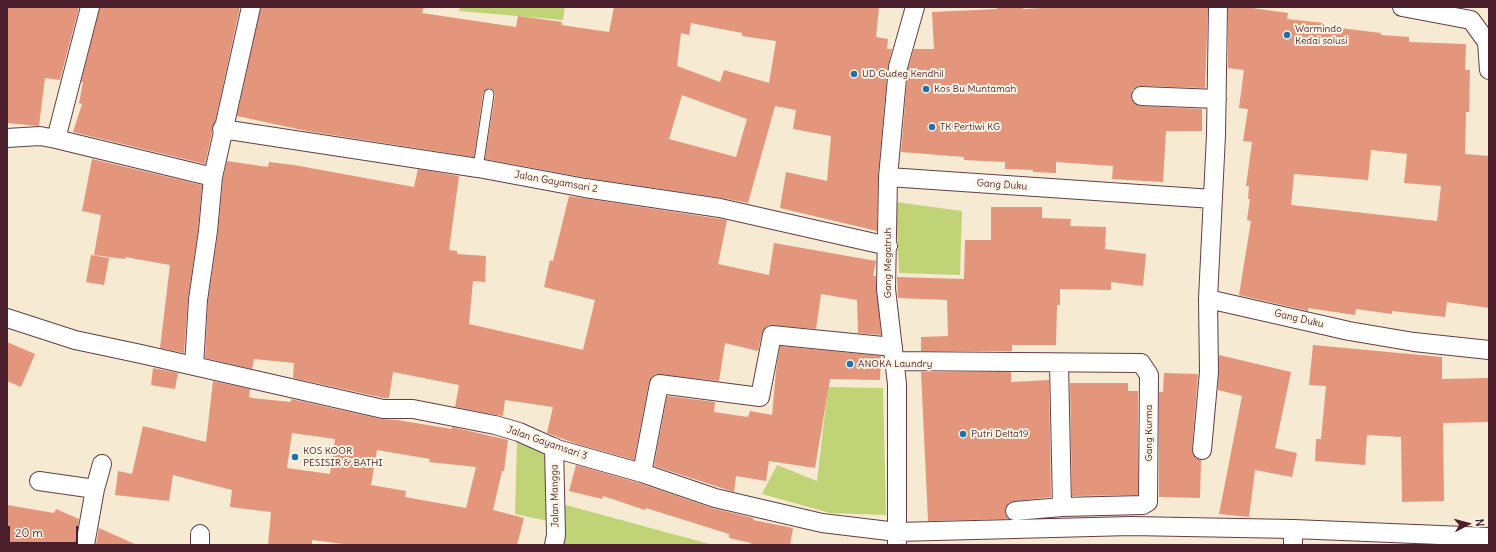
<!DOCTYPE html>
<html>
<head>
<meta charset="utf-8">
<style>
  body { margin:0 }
  #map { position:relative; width:1496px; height:552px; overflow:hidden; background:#f7ead3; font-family:Delius,sans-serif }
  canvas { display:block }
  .frame { position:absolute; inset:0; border:8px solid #4a1f2b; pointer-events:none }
  .north { position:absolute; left:1448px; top:504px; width:40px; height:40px; -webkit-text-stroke:3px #fcf5e5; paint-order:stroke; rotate:84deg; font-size:11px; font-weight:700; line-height:16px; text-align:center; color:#4a1f2b }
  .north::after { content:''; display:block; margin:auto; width:14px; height:18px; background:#4a1f2b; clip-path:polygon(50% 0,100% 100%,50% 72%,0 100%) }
  .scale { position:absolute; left:8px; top:526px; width:70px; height:18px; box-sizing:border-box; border:2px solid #4a1f2b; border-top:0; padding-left:5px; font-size:12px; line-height:14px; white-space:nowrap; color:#4a1f2b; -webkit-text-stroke:3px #fcf5e5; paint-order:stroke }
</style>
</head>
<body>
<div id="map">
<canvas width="1496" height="552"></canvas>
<div class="frame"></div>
<div class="north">N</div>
<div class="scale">20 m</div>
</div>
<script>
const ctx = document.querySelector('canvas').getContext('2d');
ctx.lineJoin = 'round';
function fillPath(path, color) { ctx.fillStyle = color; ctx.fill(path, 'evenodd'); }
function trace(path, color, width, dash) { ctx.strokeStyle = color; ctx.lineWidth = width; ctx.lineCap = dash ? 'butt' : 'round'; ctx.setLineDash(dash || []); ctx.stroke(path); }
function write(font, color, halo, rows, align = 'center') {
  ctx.font = font + ' Delius,sans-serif'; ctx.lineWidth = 4; ctx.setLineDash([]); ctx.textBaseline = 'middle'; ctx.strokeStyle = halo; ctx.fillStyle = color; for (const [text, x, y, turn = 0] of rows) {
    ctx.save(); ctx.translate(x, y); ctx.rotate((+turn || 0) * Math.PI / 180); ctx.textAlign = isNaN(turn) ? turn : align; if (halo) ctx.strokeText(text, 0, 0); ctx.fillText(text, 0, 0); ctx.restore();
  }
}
const green = new Path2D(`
  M 460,7 L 565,7 L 563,20 L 459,11 Z
  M 896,202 L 962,211 L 960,275 L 899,273 Z
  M 828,387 L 883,388 L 886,515 L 830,513 L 762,494 L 777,465 L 817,481 Z
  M 517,439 L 547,447 L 548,521 L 515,514 Z
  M 555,502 L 713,545 L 564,545 Z`);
const building = new Path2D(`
  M 7,7 L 79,7 L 60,80 L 45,78 L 39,126 L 7,123 Z
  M 100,7 L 240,7 L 215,122 L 212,127 L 212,133 L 205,164 L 73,132 L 82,104 L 79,103 L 83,82 L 81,82 Z
  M 261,7 L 424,7 L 422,13 L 516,27 L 518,16 L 562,22 L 561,25 L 609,32 L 614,7 L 879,7 L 876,37 L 888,39 L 887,49 L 892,49 L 888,66 L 878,176 L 877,231 L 780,208 L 786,172 L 827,181 L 831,136 L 793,129 L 796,110 L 775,106 L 748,203 L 722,198 L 587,178 L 485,159 L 495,95 L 494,91 L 490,88 L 486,89 L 483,93 L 474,157 L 307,131 L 237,116 ZM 691,23 L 742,33 L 742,36 L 776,41 L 769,83 L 724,70 L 720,82 L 677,66 L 681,33 L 689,35 ZM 682,95 L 747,119 L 736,157 L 669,139 Z
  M 997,7 L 1023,7 L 1023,9 L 1060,7 L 1208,7 L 1205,88 L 1141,86 L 1132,90 L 1131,95 L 1132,101 L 1140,106 L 1202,109 L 1202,131 L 1166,131 L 1163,182 L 1112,179 L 1113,166 L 1056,162 L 1056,173 L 1033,172 L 1033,170 L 1005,169 L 1005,162 L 964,160 L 964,157 L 901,152 L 908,69 L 914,49 L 934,49 L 932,12 L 997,9 Z
  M 1228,7 L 1245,7 L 1288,13 L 1287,19 L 1324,23 L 1324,26 L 1381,33 L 1381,35 L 1409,37 L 1409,42 L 1466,44 L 1465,70 L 1470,70 L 1469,112 L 1466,112 L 1465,154 L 1489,156 L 1489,308 L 1447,302 L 1445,317 L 1392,311 L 1392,314 L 1356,309 L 1355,315 L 1308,308 L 1308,311 L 1239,295 L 1251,221 L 1247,220 L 1250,199 L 1248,199 L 1249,186 L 1246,186 L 1252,142 L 1243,141 L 1248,109 L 1239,108 L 1244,70 L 1228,68 ZM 1371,150 L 1407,154 L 1404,183 L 1441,186 L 1437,221 L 1291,205 L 1294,174 L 1368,180 Z
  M 92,159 L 202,185 L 198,230 L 188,299 L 184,353 L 160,348 L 170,265 L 125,257 L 125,259 L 94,255 L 101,215 L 82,211 Z
  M 227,161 L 268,167 L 269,162 L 294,165 L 414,187 L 418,169 L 459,176 L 449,250 L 457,251 L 457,254 L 486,256 L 485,282 L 473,281 L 469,324 L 583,350 L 595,300 L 544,287 L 550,260 L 553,261 L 569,196 L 727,220 L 718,264 L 769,275 L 774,243 L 876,261 L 873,276 L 876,276 L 881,335 L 858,333 L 857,300 L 821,294 L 816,329 L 768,325 L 762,333 L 758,351 L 725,343 L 719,381 L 655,374 L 649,382 L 634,460 L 577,444 L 547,433 L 553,407 L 505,400 L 503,416 L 455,407 L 459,385 L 393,372 L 389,398 L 384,398 L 293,378 L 294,363 L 254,359 L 252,369 L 205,358 L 208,301 L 218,232 L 223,179 Z
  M 991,207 L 1042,207 L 1042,218 L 1071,219 L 1070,226 L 1106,227 L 1105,249 L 1146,254 L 1143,286 L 1111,282 L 1111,290 L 1060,289 L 1060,305 L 1057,305 L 1056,345 L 1012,345 L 1012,351 L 921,351 L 921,337 L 948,336 L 947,300 L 898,298 L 897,277 L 964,279 L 965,240 L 991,240 Z
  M 91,255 L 109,258 L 104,285 L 86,282 Z
  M 7,342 L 35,354 L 21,387 L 7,381 Z
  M 1313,345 L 1442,357 L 1442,379 L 1488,378 L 1489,422 L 1443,423 L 1444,501 L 1402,502 L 1401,437 L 1367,435 L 1365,465 L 1315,461 L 1316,439 L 1321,439 L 1326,386 L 1309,385 Z
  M 780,346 L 881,356 L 880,380 L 830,379 L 815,468 L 769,461 L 766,481 L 736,476 L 734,492 L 654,466 L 667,396 L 715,402 L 714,412 L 748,417 L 750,411 L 772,415 L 776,371 Z
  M 1219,355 L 1291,372 L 1275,448 L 1297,453 L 1292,477 L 1255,470 L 1249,517 L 1219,514 L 1242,396 L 1218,390 Z
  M 153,368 L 178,373 L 175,389 L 151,385 Z
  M 921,372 L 1011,372 L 1011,382 L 1049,380 L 1051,497 L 1009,502 L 1005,512 L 1008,519 L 928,521 Z
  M 1164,373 L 1198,374 L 1192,449 L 1196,458 L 1201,460 L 1200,498 L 1159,497 L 1159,392 L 1163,392 Z
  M 213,381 L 250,389 L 249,397 L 252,398 L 291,402 L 291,399 L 381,419 L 397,420 L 452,429 L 452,427 L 508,440 L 504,471 L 502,471 L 493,510 L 524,518 L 517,545 L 351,545 L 312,540 L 312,545 L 268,545 L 271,512 L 230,507 L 232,490 L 173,475 L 169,501 L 115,495 L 118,471 L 132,474 L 143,426 L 206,442 ZM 292,433 L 335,439 L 330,474 L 287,468 ZM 377,450 L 430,459 L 429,462 L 476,467 L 466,508 L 405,497 L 406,491 L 371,485 Z
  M 1070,383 L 1128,383 L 1128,391 L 1138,391 L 1138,495 L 1072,496 Z
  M 576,465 L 639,483 L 712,508 L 753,518 L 753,520 L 793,528 L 790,545 L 751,545 L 751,543 L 729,538 L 729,534 L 646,508 L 645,510 L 603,496 L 602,499 L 569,491 Z
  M 7,505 L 54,513 L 56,509 L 79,519 L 75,545 L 7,545 Z
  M 99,528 L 137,545 L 96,545 Z`);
const service = new Path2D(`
  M 478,168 L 489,94`);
const minor = new Path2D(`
  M 1218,7 L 1216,135 L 1208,299 L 1349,331 L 1414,342 L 1489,350
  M 1402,7 L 1471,20 L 1487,42 L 1489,70
  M 1141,96 L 1217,99
  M 222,129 L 478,168 L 585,188 L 720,208 L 888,246
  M 7,138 L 40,136 L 56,139 L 90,7
  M 56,139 L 213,177
  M 888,177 L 1213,199
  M 7,318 L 75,340 L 141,354 L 383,409 L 413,409 L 495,425 L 519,432 L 557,449 L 642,473 L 715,498 L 822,523 L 897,532 L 1131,526 L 1293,529 L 1489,537
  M 895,361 L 1141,363 L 1149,375 L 1148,502 L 1143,505 L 1062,507 L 1015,511
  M 1059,363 L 1062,507
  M 194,366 L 198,300 L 208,231 L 213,177 L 251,7
  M 1202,450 L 1209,372 L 1208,299
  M 642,473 L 659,384 L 760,397 L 772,335 L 893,347
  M 39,481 L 95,489
  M 85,545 L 95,489 L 102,464
  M 200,545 L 200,534
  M 554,545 L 556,535 L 554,447
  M 897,545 L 897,384 L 886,289 L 888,177 L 898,67 L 915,7
  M 1293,545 L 1293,529`);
const markers = [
  [1287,35,4,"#1f6fb2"],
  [854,74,4,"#1f6fb2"],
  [926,89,4,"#1f6fb2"],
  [932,127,4,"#1f6fb2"],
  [850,364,4,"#1f6fb2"],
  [963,434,4,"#1f6fb2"],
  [295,457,4,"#1f6fb2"]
];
const poiNames = [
  ["Warmindo",1295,29],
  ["Kedai solusi",1295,41],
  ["UD Gudeg Kendhil",862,74],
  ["Kos Bu Muntamah",934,89],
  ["TK Pertiwi KG",940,127],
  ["ANOKA Laundry",858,364],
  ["Putri Delta19",971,434],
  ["KOS KOOR",303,451],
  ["PESISIR & BATHI",303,463]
];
const streetNames = [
  ["Jalan Gayamsari 2",556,182,10],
  ["Gang Duku",1002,185,4],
  ["Gang Megatruh",888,263,-90],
  ["Gang Duku",1299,319,13],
  ["Gang Kurma",1149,433,-90],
  ["Jalan Gayamsari 3",547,443,19],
  ["Jalan Mangga",555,496,-91]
];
fillPath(green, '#c0d376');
fillPath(building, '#e3967b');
trace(service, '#643d44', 11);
trace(minor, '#643d44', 20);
trace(service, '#fff', 9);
trace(minor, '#fff', 18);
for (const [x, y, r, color] of markers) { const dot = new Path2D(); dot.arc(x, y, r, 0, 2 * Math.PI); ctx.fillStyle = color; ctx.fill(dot); trace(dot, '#fcf5e5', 1.5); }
write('10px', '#4a1f2b', '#fcf5e5', poiNames, 'left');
write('10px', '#4a1f2b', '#fcf5e5', streetNames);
</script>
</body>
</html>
